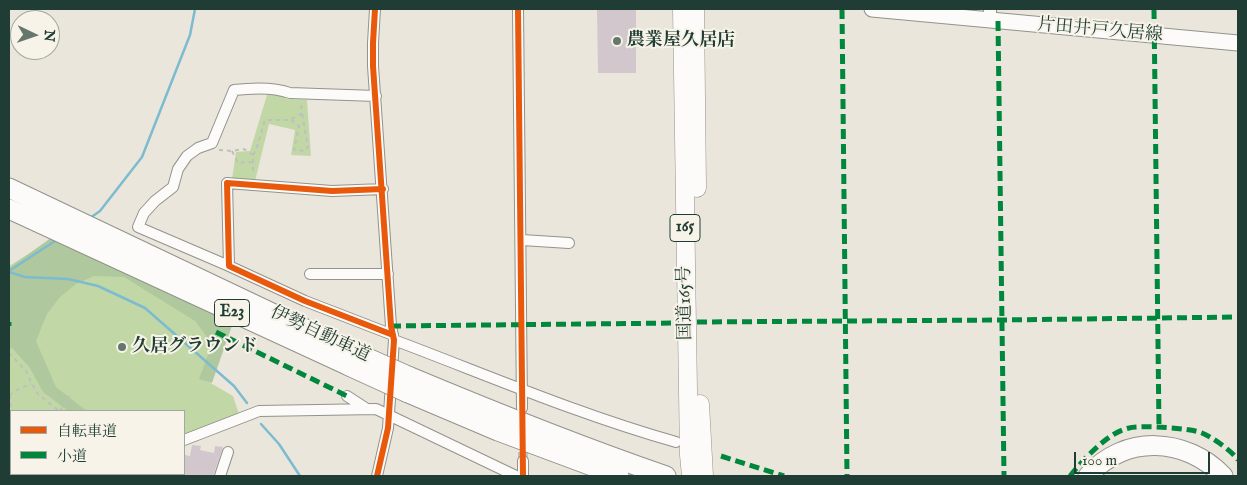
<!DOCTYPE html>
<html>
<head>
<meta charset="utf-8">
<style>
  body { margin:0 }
  #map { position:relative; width:1247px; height:485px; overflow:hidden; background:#ebe6db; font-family:"IM FELL English","Noto Serif JP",serif }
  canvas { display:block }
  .frame { position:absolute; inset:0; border:10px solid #1f3d34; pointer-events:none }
  .legend { position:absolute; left:10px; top:410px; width:175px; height:65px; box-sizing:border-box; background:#f7f3e8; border:1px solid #a1aaa0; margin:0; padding:6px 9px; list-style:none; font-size:15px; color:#1f3d34 }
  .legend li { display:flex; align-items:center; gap:10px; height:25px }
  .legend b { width:25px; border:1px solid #a1aaa0 }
  .north { position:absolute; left:10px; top:10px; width:50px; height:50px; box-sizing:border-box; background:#f7f3e8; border:1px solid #a1aaa0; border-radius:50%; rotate:93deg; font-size:14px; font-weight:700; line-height:20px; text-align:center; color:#1f3d34 }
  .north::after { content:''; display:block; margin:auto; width:18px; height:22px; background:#66786e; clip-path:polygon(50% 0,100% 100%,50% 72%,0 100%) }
  .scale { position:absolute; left:1074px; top:452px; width:136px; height:22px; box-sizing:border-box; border:2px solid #1f3d34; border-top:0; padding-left:6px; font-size:15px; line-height:18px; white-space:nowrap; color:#1f3d34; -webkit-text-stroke:4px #f7f3e8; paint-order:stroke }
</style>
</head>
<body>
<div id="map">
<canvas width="1247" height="485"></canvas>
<div class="frame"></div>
<ul class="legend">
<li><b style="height:6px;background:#e8590c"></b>自転車道</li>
<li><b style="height:6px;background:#00873e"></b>小道</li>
</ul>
<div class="north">N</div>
<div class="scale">100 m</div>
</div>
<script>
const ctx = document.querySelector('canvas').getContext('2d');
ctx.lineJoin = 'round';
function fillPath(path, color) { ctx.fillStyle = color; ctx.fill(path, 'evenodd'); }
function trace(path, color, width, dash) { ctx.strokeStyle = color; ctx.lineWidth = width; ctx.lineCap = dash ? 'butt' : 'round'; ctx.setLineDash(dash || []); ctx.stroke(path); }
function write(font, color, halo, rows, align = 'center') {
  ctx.font = font + ' "IM FELL English","Noto Serif JP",serif'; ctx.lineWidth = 4; ctx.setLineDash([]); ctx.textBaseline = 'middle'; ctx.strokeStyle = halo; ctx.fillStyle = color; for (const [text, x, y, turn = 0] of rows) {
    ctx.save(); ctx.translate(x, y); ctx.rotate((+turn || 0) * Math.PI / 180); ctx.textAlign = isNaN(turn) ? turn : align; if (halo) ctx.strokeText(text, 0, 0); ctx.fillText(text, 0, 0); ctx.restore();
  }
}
const green = new Path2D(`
  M 267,95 L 282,95 L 286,99 L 307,100 L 311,156 L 291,155 L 295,130 L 269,124 L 255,181 L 232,179 L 236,152 L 250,151 Z
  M 54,238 L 169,299 L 221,338 L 207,381 L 233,396 L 239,414 L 184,436 L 184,411 L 11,411 L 11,457 L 9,456 L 9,266 Z`);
const forest = new Path2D(`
  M 55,235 L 235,317 L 212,383 L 199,379 L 212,344 L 195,321 L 124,277 L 94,276 L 76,284 L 60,297 L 47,314 L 36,341 L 56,387 L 87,411 L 68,411 L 43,392 L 30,368 L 12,348 L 9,349 L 9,268 Z`);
const stream = new Path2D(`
  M 90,218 L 100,211 L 142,157 L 190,35 L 195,9
  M 9,271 L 58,239
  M 9,272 L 25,277 L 68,279 L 98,286 L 145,308 L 234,386 L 247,403
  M 261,424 L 279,444 L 300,476`);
const building = new Path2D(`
  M 597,9 L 636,9 L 636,73 L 598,73 Z
  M 192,445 L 201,446 L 200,450 L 214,453 L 215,446 L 223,447 L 213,476 L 184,475 L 185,455 L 190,456 Z`);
const minorTunnel = new Path2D(`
  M 523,437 L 523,461`);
const path = new Path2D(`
  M 291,120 L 299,126 L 294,150 L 305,151 L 308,147 L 302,113
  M 219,150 L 232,151 L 244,149 L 253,155 L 253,175
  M 232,151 L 238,163 L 253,162
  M 253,155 L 256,150 L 265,120 L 290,120 L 302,113 L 301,102
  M 9,353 L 26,371 L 32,384 L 38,394 L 59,411
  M 9,395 L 17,390 L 31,384
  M 10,395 L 11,413
  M 60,411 L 70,396
  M 11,422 L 11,434
  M 9,446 L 11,446`);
const minor = new Path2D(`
  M 375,9 L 373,43 L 373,66 L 391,326 L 394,340 L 388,428 L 377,476
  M 518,9 L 522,408
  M 383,189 L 332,191 L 227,183 L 229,266 L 305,301 L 393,335
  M 522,240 L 569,243
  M 229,266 L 138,227 L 144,213 L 155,201 L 173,187 L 178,169 L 187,156 L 198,148 L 212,143 L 234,90 C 251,88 274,87 290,93 L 376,96
  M 310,274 L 388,274
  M 394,340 C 487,375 580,415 676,442
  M 347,396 L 367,409
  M 184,440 L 259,411 L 376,409 L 516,476
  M 59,476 L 59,474
  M 95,476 L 96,474
  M 149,476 L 150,474
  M 220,476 L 228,452
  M 523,476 L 523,461`);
const tertiary = new Path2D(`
  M 990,9 L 990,20`);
const secondary = new Path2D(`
  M 872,9 L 1238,43`);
const trunk = new Path2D(`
  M 682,9 L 689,455 L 691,476
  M 695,9 L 697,188
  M 700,404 L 704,476`);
const motorway = new Path2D(`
  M 9,188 L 352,351
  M 9,209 L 349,366
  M 408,376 C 494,412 579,446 666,476
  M 406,392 L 498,431 L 619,476
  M 1088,476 C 1124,434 1186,437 1223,476`);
const motorwayBridge = new Path2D(`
  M 352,351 L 408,376
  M 349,366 L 406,392`);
const quiet = new Path2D(`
  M 842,9 L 847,476
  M 1154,9 L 1159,427
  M 998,21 L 1004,476
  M 9,322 L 9,326
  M 697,322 L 1001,320 L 1238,317
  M 391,326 L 679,323
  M 216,332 L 347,396
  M 721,456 L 784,476
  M 1070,476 C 1083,460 1108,432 1129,428 C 1141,425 1191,428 1202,433 C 1212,437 1232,451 1238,460`);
const cycleway = new Path2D(`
  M 375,9 L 373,43 L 373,66 L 391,326 L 394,340 L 388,428 L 377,476
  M 518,9 L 523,476
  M 383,189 L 332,191 L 227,183 L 229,266 L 305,301 L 393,335`);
const markers = [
  [617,41,5,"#66786e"],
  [122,347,5,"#66786e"]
];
const shields = [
  [685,228,30],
  [232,313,35]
];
const shieldNames = [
  ["165",685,228],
  ["E23",232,313]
];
const streetNames = [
  ["片田井戸久居線",1100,31,5],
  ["国道165号",686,303,-91],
  ["伊勢自動車道",320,335,25]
];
const poiNames = [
  ["農業屋久居店",627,41],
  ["久居グラウンド",132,347]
];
fillPath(green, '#c1d8a6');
fillPath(forest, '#b0c89d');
trace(stream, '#7cbbd0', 2.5);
fillPath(building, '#d1c7cc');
trace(minorTunnel, '#c2c4ba', 10, [10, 5]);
trace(minor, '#91938c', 12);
trace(tertiary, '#91938c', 14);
trace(secondary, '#91938c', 17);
trace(trunk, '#91938c', 19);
trace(motorway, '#91938c', 21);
trace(path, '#bdc0bc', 2, [4, 4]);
trace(minor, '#fcfbfa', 10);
trace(tertiary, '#fcfbfa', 12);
trace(secondary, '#fcfbfa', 15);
trace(trunk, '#fcfbfa', 18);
trace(motorway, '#fcfbfa', 19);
trace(motorwayBridge, '#91938c', 21, []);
trace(motorwayBridge, '#fcfbfa', 19);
trace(quiet, '#00873e', 5, [10, 5]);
trace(cycleway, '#e8590c', 6);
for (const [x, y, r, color] of markers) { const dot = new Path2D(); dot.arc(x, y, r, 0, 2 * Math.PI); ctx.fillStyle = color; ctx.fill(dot); trace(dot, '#f7f3e8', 2); }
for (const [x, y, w] of shields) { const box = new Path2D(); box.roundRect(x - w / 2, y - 13.5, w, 27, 4); ctx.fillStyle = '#f7f3e8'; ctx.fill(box); trace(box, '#1f3d34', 1); }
write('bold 16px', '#1f3d34', null, shieldNames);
write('18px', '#1f3d34', '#f7f3e8', streetNames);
write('bold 18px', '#1f3d34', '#f7f3e8', poiNames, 'left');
</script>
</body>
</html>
